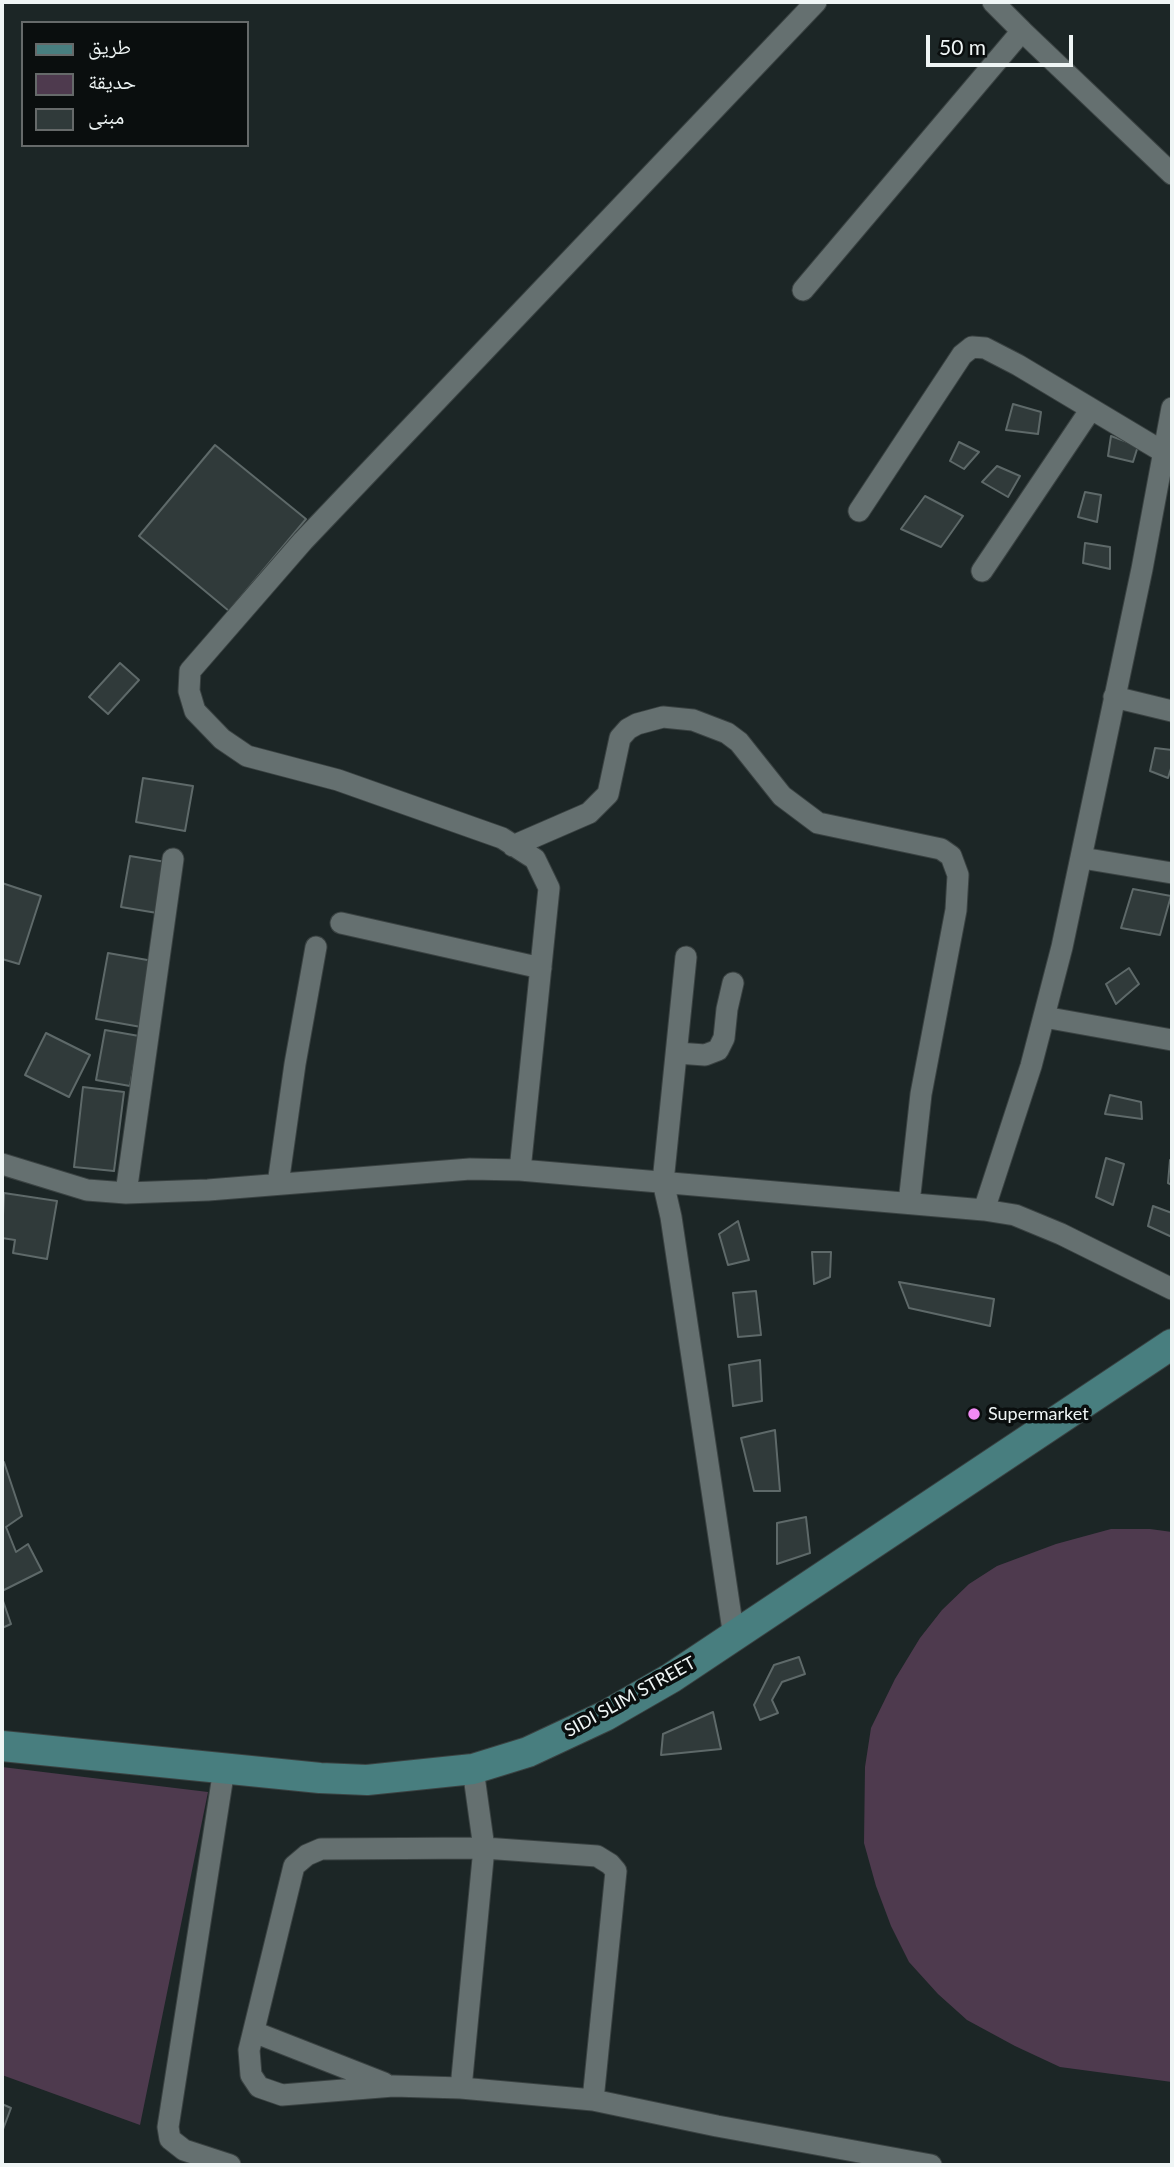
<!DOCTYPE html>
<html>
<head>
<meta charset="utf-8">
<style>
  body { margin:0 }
  #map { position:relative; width:1174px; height:2167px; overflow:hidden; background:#1c2626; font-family:Lato,"Noto Naskh Arabic",sans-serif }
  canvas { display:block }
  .frame { position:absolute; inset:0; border:4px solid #eff5f5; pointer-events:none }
  .legend { position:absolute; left:21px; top:21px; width:228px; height:126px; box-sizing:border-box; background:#0a0e0e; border:2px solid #666a6a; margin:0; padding:9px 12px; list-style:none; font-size:21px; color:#eff5f5 }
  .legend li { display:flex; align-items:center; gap:14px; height:35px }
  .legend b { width:35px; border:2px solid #666a6a }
  .scale { position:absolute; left:926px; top:35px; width:147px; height:32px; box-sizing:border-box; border:4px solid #eff5f5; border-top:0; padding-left:9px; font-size:21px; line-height:24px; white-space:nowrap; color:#eff5f5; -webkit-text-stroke:5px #0a0e0e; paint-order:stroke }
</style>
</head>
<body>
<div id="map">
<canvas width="1174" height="2167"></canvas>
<div class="frame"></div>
<ul class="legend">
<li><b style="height:9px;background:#487e7f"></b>طريق</li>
<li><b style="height:19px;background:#4e3a4e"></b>حديقة</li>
<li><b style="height:19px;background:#303a3a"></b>مبنى</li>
</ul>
<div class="scale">50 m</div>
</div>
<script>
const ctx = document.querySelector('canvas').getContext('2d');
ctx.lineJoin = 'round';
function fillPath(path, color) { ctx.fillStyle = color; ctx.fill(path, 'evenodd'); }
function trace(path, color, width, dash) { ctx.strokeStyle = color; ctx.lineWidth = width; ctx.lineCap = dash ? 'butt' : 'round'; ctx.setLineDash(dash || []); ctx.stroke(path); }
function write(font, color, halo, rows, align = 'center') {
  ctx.font = font + ' Lato,sans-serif'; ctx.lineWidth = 7; ctx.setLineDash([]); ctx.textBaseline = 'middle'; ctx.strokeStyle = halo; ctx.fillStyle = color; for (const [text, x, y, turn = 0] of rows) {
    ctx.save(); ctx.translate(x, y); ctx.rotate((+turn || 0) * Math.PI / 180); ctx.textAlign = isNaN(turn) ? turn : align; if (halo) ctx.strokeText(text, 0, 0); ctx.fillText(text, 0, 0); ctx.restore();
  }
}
const green = new Path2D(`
  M 1111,1529 L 1150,1529 L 1172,1532 L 1172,2082 L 1060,2067 L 1015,2046 L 967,2020 L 938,1994 L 909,1962 L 891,1926 L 876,1886 L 864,1843 L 865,1767 L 871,1728 L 895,1679 L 920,1638 L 942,1610 L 969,1584 L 997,1566 L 1056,1544 Z
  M 2,1767 L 208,1792 L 140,2125 L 2,2075 Z`);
const building = new Path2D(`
  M 1013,404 L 1041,412 L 1038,434 L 1006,430 Z
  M 1111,436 L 1138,446 L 1133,462 L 1108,456 Z
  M 959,442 L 979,452 L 964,469 L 950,461 Z
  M 215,445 L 306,519 L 229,611 L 139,536 Z
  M 997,466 L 1020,476 L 1008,497 L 982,482 Z
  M 1085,492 L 1101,495 L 1097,522 L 1078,517 Z
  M 925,496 L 963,516 L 941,547 L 901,529 Z
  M 1085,543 L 1110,547 L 1110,569 L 1083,563 Z
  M 120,663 L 139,680 L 108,714 L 89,697 Z
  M 1155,748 L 1172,750 L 1172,765 L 1168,778 L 1150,771 Z
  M 143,778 L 193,786 L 185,831 L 136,822 Z
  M 130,856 L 172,863 L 163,914 L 121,907 Z
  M 2,883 L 41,896 L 19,964 L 2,959 Z
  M 1133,889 L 1171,896 L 1160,935 L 1121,928 Z
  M 108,953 L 153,961 L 141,1027 L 96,1019 Z
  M 1129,968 L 1139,984 L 1116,1004 L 1106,984 Z
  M 105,1030 L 139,1036 L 130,1086 L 96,1080 Z
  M 46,1033 L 90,1055 L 69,1097 L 25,1075 Z
  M 83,1087 L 124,1092 L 114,1171 L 74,1167 Z
  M 1110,1095 L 1141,1102 L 1142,1119 L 1105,1114 Z
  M 1106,1158 L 1124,1164 L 1113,1205 L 1096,1197 Z
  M 1170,1160 L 1172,1161 L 1172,1185 L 1168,1183 Z
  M 4,1193 L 57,1201 L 47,1259 L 13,1253 L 15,1240 L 2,1238 Z
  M 1153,1206 L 1172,1213 L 1172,1237 L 1148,1226 Z
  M 738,1221 L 749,1260 L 728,1265 L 719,1234 Z
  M 812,1252 L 831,1252 L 830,1277 L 814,1284 Z
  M 899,1282 L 994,1299 L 990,1326 L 909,1308 Z
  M 756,1291 L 761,1335 L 738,1337 L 733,1293 Z
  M 760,1360 L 762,1401 L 733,1406 L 729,1365 Z
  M 775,1430 L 780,1491 L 754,1491 L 741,1438 Z
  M 4,1462 L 22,1516 L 6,1527 L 16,1552 L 28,1544 L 42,1571 L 2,1591 L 2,1463 Z
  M 806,1517 L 810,1553 L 777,1564 L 777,1523 Z
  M 2,1598 L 11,1624 L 2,1628 Z
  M 799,1657 L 805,1674 L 782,1682 L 772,1700 L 778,1713 L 760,1720 L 754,1705 L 774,1665 Z
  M 713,1712 L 721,1749 L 661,1755 L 663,1734 Z
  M 2,2104 L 11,2108 L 2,2132 Z`);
const street = new Path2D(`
  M 993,2 L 1022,31 L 1172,174
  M 803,290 L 1022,31
  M 859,511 L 962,355 L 972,347 L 985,348 L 1018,365 L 1165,453
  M 982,571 L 1091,409
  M 1114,697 L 1172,711
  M 513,846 L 589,813 L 608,794 L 620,738 L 628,729 L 637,724 L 663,717 L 693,720 L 727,733 L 739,742 L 782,796 L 818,823 L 941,849 L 951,856 L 958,875 L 956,910 L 921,1094 L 909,1203
  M 1082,858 L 1172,873
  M 341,923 L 541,968
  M 686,957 L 663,1182 L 671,1217 L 734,1637
  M 1044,1017 L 1172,1040
  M 677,1053 L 705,1055 L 718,1050 L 724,1038 L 727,1009 L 733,983
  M 2,1164 L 87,1190 L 126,1193 L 208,1190 L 470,1169 L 520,1170 L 984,1210 L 1015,1215 L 1061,1234 L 1172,1289
  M 520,1170 L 549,888 L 535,859 L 502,838 L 338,780 L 247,756 L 222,739 L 195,711 L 189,691 L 190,671 L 303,541 L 816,2
  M 278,1184 L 295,1064 L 316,947
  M 126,1193 L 173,859
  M 984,1210 L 1031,1066 L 1062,947 L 1142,569 L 1172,408
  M 224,1769 L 168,2127 L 170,2139 L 184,2150 L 230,2165
  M 254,2032 L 384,2083
  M 461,2088 L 484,1848 L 473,1769
  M 593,2100 L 616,1871 L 610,1864 L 597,1856 L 484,1848 L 321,1849 L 307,1855 L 294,1866 L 249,2050 L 251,2075 L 259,2087 L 282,2095 L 393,2086 L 461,2088 L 593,2100 L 717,2126 L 931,2165`);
const secondary = new Path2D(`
  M 2,1746 L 320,1778 L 367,1780 L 473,1769 L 528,1752 L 605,1716 L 671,1678 L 1172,1344`);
const markers = [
  [974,1414,7,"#f18af4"]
];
const poiNames = [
  ["Supermarket",988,1414]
];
const streetNames = [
  ["SIDI SLIM STREET",630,1697,-29]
];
fillPath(green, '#4e3a4e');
fillPath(building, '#303a3a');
trace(building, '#5e6969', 2);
trace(street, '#3a4242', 23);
trace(secondary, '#3a4242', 32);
trace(street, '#657070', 21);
trace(secondary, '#487e7f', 30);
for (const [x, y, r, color] of markers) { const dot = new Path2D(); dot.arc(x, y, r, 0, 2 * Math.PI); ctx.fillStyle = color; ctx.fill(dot); trace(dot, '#0a0e0e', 2.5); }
write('18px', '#eff5f5', '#0a0e0e', poiNames, 'left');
write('18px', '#eff5f5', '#0a0e0e', streetNames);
</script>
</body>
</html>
